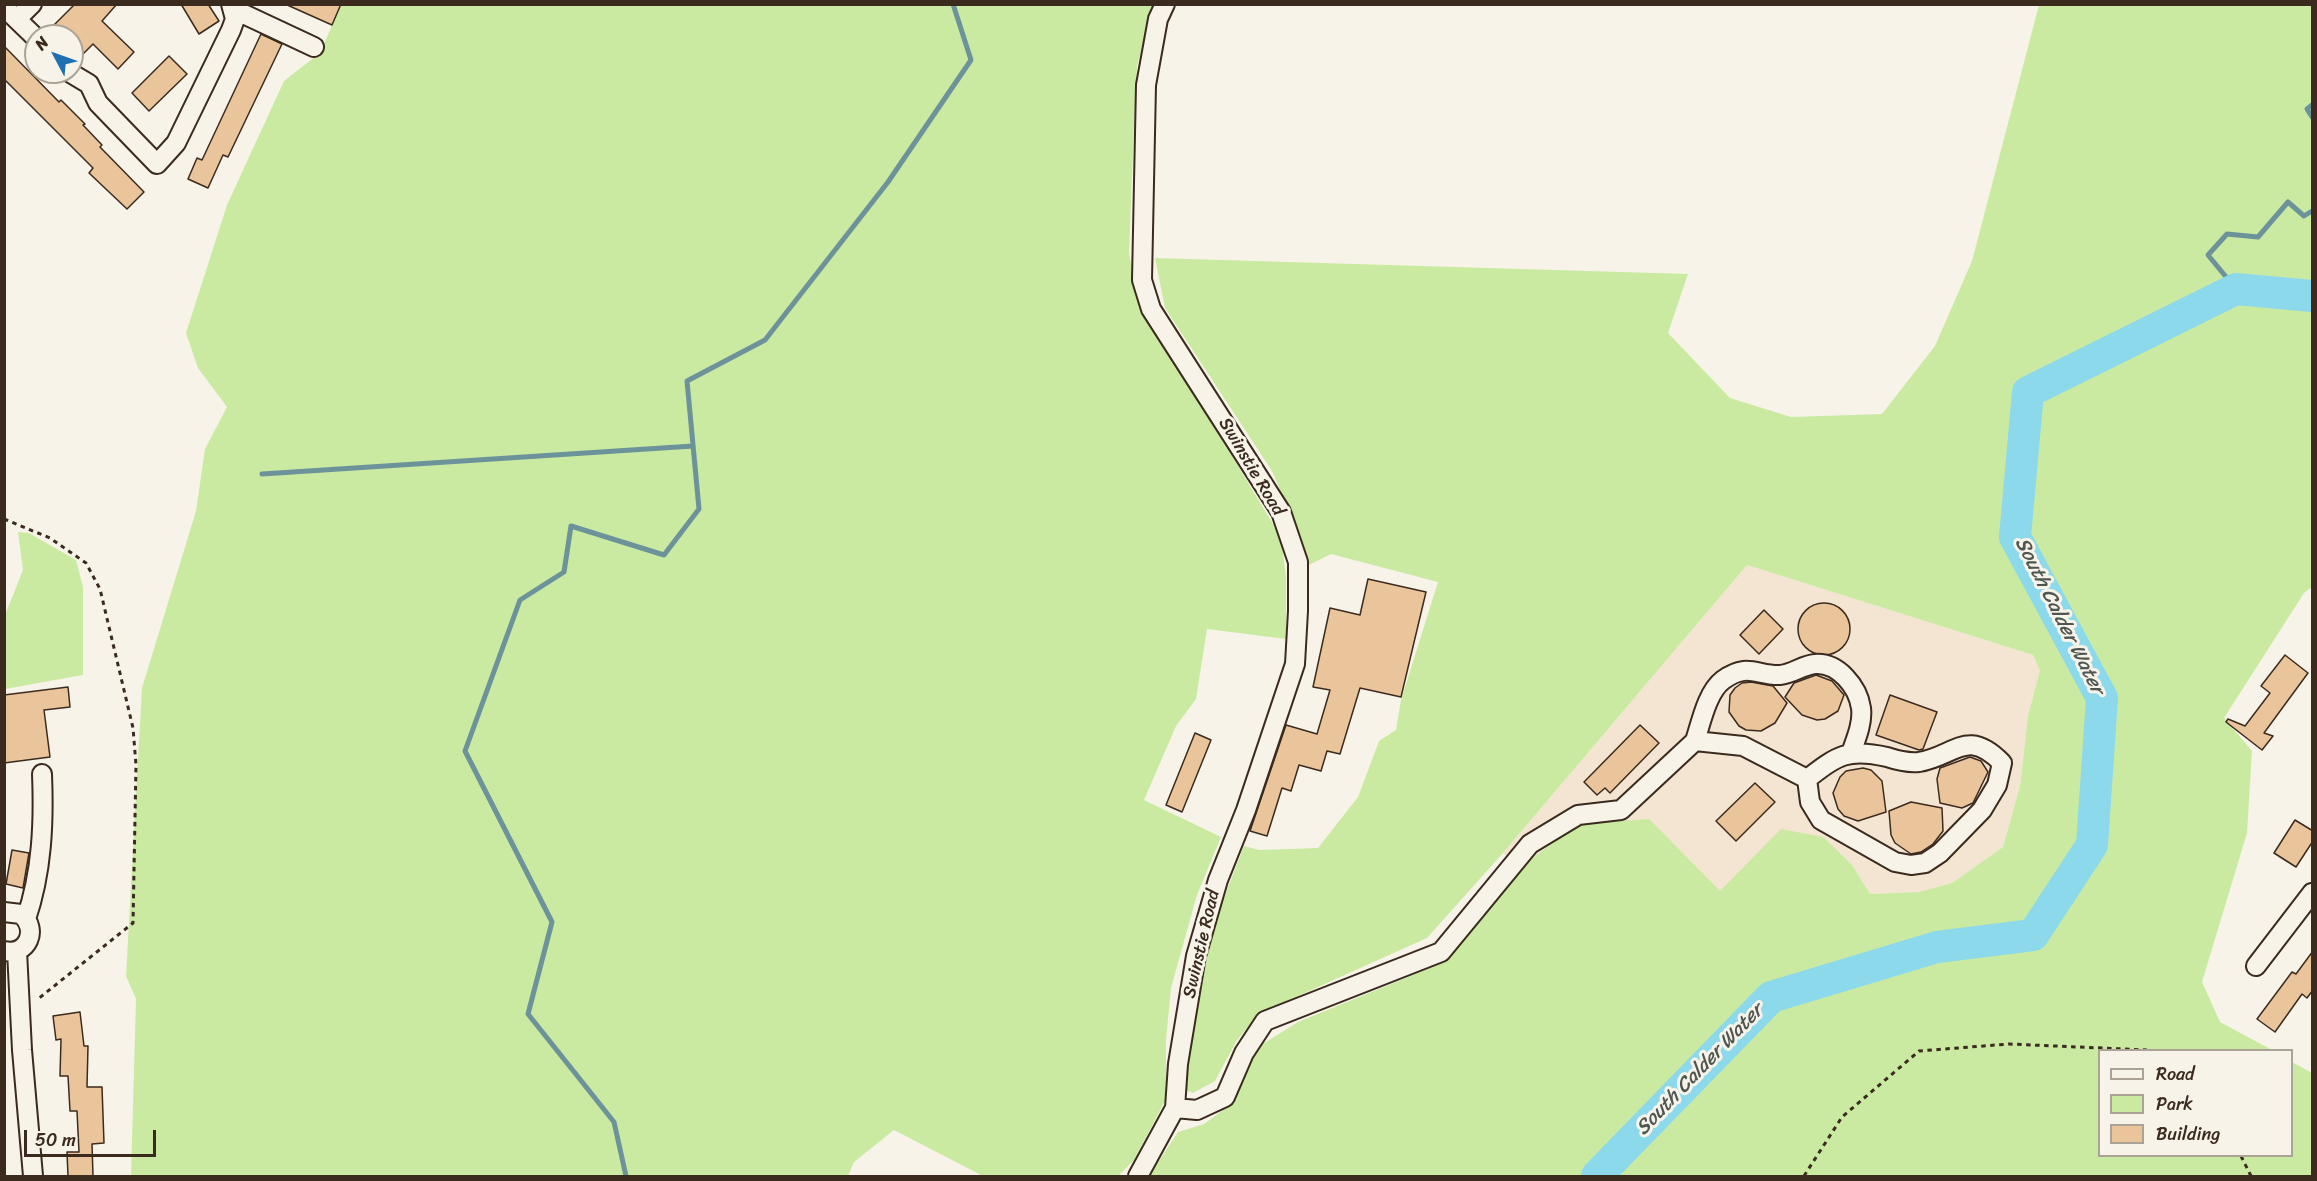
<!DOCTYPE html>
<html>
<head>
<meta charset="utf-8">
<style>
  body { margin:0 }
  #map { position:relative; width:2317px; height:1181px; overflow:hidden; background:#f7f3e8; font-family:Sriracha,sans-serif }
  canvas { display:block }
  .frame { position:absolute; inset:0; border:6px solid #3b2a1e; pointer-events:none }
  .legend { position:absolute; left:2098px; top:1049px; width:195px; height:108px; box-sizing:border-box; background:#f7f3e8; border:2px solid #aca397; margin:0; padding:8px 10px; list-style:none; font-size:18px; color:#3b2a1e }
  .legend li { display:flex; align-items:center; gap:12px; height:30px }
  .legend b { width:30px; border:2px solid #aca397 }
  .north { position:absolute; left:24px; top:24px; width:60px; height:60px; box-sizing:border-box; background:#f7f3e8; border:2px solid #aca397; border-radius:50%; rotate:311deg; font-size:16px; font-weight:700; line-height:24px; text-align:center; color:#3b2a1e }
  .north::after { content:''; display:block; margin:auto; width:21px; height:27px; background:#1f6fb2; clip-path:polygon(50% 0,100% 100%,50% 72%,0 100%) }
  .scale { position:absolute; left:24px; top:1130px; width:132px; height:27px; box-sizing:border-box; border:3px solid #3b2a1e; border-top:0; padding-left:8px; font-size:18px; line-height:21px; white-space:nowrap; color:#3b2a1e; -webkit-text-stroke:4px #f7f3e8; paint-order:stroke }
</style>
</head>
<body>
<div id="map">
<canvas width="2317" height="1181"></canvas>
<div class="frame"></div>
<ul class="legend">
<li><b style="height:8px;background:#f7f3e8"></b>Road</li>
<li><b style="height:16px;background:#caeaa2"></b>Park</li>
<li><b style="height:16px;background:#eac59b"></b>Building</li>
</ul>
<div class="north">N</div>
<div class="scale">50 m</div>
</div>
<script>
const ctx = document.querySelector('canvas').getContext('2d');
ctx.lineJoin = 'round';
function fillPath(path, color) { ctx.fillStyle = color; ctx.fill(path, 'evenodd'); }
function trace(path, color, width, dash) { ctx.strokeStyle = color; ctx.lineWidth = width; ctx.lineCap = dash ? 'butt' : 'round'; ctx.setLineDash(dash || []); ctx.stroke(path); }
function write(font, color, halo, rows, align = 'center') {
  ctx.font = font + ' Sriracha,sans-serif'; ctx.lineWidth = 6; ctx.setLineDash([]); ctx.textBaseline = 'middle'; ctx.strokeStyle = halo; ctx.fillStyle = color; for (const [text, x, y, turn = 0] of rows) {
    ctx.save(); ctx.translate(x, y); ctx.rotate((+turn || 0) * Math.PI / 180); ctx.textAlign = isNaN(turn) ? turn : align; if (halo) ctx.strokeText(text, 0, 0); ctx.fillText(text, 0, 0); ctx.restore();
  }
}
const built = new Path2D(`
  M 1747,565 L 2033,655 L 2040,670 L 2028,716 L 2020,786 L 2003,847 L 1952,883 L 1919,892 L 1870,894 L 1852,865 L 1720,892 L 1520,868 L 1503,853 Z`);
const green = new Path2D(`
  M 341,5 L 1153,5 L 1137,66 L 1133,151 L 1129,254 L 1140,305 L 1281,537 L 1286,577 L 1286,639 L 1207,629 L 1196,699 L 1176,726 L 1144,800 L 1221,837 L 1197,895 L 1171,988 L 1166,1040 L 1166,1099 L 1134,1160 L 1118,1176 L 979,1176 L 979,1174 L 894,1130 L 854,1162 L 848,1176 L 131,1176 L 136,999 L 126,976 L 142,688 L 196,511 L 205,449 L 227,407 L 198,368 L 186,333 L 227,205 L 284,81 L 320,53 Z
  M 2039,5 L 2312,5 L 2312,587 L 2304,593 L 2224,718 L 2252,751 L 2247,833 L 2202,982 L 2220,1022 L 2272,1050 L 2100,1050 L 2100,1156 L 2292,1156 L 2292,1062 L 2312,1073 L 2312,1176 L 1149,1176 L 1178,1132 L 1204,1124 L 1234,1102 L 1258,1047 L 1298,1022 L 1445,962 L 1520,868 L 1577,824 L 1649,819 L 1720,891 L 1781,829 L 1823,837 L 1852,865 L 1870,894 L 1919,892 L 1952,883 L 2003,847 L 2020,786 L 2028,716 L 2040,670 L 2033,655 L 1747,565 L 1503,853 L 1427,938 L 1260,1013 L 1237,1040 L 1215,1081 L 1193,1093 L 1183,1089 L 1213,926 L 1244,846 L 1259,850 L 1318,848 L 1358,797 L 1379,741 L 1396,730 L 1401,700 L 1438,582 L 1331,554 L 1307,566 L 1303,544 L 1272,471 L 1165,308 L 1155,258 L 1688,274 L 1668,333 L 1730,398 L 1791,417 L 1882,414 L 1935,346 L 1972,261 Z
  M 18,532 L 29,533 L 76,560 L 83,587 L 83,675 L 5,689 L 5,615 L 23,570 Z`);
const stream = new Path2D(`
  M 2312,105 L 2307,109 L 2312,117
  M 2236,289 L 2208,255 L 2227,234 L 2258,237 L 2288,202 L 2304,216 L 2312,211
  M 262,474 L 693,446
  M 626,1176 L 614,1122 L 528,1014 L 552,922 L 465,751 L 520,600 L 564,572 L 571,526 L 664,555 L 699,509 L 687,381 L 765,340 L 888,182 L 971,60 L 953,4`);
const river = new Path2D(`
  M 1597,1176 L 1771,997 L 1937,947 L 2033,935 L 2092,845 L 2102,698 L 2015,537 L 2028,392 L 2236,289 L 2312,296`);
const building = new Path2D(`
  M 75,4 L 117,4 L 102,21 L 134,52 L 118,69 L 93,44 L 82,55 L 72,45 L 72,36 L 63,36 L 53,26 Z
  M 181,4 L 208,4 L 219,21 L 199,34 Z
  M 285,4 L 341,4 L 332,25 Z
  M 261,34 L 282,44 L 228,157 L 223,155 L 208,188 L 188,179 L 197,158 L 202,160 Z
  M 4,46 L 59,102 L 61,100 L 85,124 L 83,125 L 102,145 L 100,147 L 144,192 L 127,209 L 89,173 L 93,168 L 4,79 Z
  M 169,56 L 187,74 L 149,111 L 132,93 Z
  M 1368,579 L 1426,592 L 1401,697 L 1360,688 L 1340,754 L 1327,751 L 1321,771 L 1299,765 L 1291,791 L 1282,788 L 1267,836 L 1250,831 L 1286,725 L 1317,734 L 1330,690 L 1313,687 L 1330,608 L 1360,615 Z
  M1798 629a26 26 0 1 1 52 0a26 26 0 1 1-52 0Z
  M 1764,610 L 1783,629 L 1759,654 L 1740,635 Z
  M 2285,655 L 2308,673 L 2264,733 L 2273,736 L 2262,750 L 2226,722 L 2228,719 L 2245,726 L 2270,693 L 2261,686 Z
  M 1816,675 L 1832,681 L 1844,695 L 1838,711 L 1825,719 L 1817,720 L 1802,715 L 1785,697 L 1794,683 Z
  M 1751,682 L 1773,686 L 1787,703 L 1775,723 L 1761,731 L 1746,730 L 1739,726 L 1729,712 L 1730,695 L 1735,688 L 1742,683 Z
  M 68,687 L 70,707 L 44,710 L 50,757 L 4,763 L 4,695 Z
  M 1890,695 L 1937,712 L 1923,749 L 1919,750 L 1876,735 Z
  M 1640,725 L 1659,743 L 1610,793 L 1605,788 L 1597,795 L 1584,782 Z
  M 1195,733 L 1211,740 L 1182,812 L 1166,805 Z
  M 1970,757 L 1981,761 L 1988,772 L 1973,803 L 1962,808 L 1940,803 L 1937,779 L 1940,768 Z
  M 1863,768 L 1871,770 L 1882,781 L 1886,812 L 1858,821 L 1844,816 L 1838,809 L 1833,793 L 1840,777 L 1846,771 Z
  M 1755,783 L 1775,802 L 1736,841 L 1716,821 Z
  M 1911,802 L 1942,808 L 1943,831 L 1933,844 L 1921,852 L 1911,854 L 1895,843 L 1891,835 L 1889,811 Z
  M 2295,820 L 2313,831 L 2313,841 L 2296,867 L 2274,853 Z
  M 12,850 L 29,853 L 23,888 L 6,884 Z
  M 2313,951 L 2313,990 L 2307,998 L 2302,994 L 2275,1032 L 2257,1019 L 2292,972 L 2296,974 Z
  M 80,1012 L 84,1046 L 88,1046 L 87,1087 L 102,1087 L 104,1143 L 92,1144 L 93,1176 L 68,1176 L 67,1152 L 79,1152 L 77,1111 L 70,1111 L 68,1076 L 60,1076 L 61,1039 L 56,1040 L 53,1016 Z`);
const path = new Path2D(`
  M 4,519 L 50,538 L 86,563 L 100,589 L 133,728 L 136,765 L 133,923 L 38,999
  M 2241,1156 L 2251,1176
  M 1804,1176 L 1842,1117 L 1919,1051 L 2009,1044 L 2147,1050`);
const minor = new Path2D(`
  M 4,7 L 36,38
  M 235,10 L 314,47
  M 17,19 L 32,4
  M 69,72 L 89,84 L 98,103 L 157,164 L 176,143 L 231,30 L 235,19 L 231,4
  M 1695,741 C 1701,723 1707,692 1723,680 C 1748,662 1757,676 1780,675 C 1792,674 1803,665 1815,664 C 1838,662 1858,687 1861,708 C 1863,723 1856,739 1851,753
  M 4,912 L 21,914 C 39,929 28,956 4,951
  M 26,919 C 42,872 44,823 42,774
  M 17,951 L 22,1050 L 33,1176
  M 2256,966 L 2312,893
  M 1175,1108 L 1197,1110 L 1225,1097 L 1244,1053 L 1265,1021 L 1441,952 L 1530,844 L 1578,815 L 1621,810 L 1695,741 L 1743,746 L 1807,779 L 1810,802 L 1821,820 L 1895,862 L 1911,865 L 1925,863 L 1940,853 L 1982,810 L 1997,785 L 2002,763 C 1967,727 1955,756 1919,762 C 1909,763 1896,760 1887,757 C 1848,748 1838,755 1807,779
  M 1138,1176 L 1175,1108 L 1178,1064 L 1196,956 L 1218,880 L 1246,810 L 1295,664 L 1298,611 L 1298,562 L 1281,512 L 1151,309 L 1142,280 L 1146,85 L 1158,19 L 1165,4`);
const streetNames = [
  ["Swinstie Road",1251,467,59],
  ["Swinstie Road",1202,944,-77]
];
const waterNames = [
  ["South Calder Water",2059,616,63],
  ["South Calder Water",1700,1070,-46]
];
fillPath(built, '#f3e5d1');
fillPath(green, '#caeaa2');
trace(stream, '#6c939a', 5);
trace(river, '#8cd9ec', 32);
fillPath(building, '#eac59b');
trace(building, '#3b2a1e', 1.5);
trace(minor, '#3b2a1e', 22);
trace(path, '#3b2a1e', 3, [4.5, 4.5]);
trace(minor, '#f7f3e8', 18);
write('18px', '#3b2a1e', '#f7f3e8', streetNames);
write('italic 20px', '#4f5652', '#f7f3e8', waterNames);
</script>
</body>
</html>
